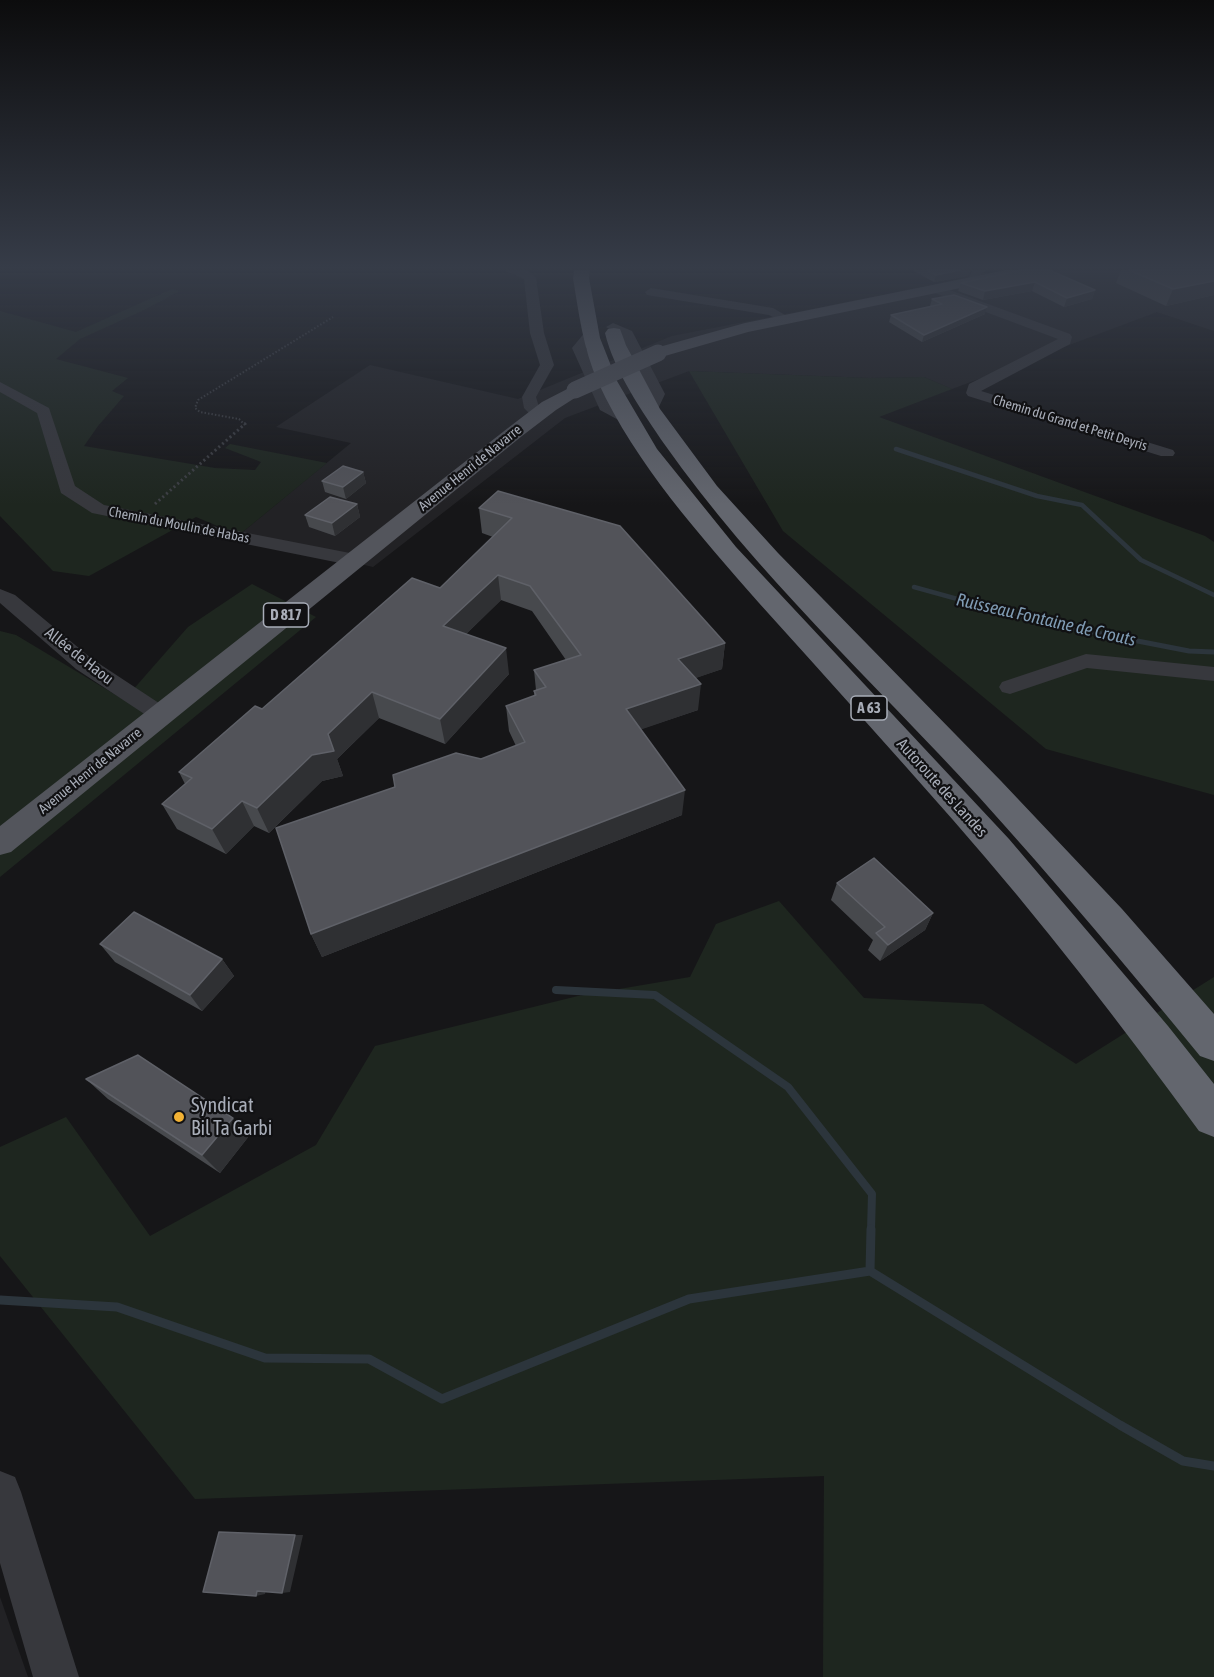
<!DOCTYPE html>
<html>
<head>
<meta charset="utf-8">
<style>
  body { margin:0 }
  canvas { display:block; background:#161618 }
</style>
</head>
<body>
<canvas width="1214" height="1677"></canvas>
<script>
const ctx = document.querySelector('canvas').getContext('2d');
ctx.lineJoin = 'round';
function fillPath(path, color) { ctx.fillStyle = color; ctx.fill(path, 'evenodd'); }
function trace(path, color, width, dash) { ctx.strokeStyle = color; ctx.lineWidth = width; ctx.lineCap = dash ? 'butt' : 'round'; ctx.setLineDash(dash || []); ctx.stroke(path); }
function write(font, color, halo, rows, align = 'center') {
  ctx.font = font + ' "Asap Condensed",sans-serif'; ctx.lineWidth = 4.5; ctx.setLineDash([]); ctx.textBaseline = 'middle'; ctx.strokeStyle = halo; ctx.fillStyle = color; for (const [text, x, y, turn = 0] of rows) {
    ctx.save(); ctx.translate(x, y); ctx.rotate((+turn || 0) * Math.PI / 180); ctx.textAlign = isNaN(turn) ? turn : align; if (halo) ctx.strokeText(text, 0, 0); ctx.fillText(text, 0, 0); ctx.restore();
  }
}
const built = new Path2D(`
  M 1013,270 L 1214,270 L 1214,331 L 1157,312 L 952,389 L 924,377 L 870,378 L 689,371 L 565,418 L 373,567 L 239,535 L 351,443 L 276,427 L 370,365 L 518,399 L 672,336 Z
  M 0,1597 L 28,1677 L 0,1677 Z`);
const green = new Path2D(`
  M 172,289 L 180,291 L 144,310 L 80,339 L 56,359 L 128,378 L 112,391 L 124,396 L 98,426 L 84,446 L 215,468 L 255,470 L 261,462 L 225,448 L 230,444 L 327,463 L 239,535 L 196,517 L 89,576 L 53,571 L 0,516 L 0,311 L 76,332 Z
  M 689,371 L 870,378 L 924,377 L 952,389 L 879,417 L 1205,536 L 1214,542 L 1214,795 L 1046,749 L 783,531 Z
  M 252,584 L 316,617 L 0,877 L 0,631 L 16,635 L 124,700 L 188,627 Z
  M 779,901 L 864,998 L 983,1004 L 1076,1064 L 1214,977 L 1214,1677 L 823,1677 L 824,1476 L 195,1499 L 0,1256 L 0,1147 L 66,1117 L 150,1236 L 316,1145 L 375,1046 L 578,996 L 690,977 L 716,924 Z`);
const streamFar3 = new Path2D(`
  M 896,449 L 1037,496 L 1082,505 L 1141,560 L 1214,595
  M 914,587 L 1055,626`);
const streamFar2 = new Path2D(`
  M 1050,624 L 1189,651 L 1214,652`);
const streamFar1 = new Path2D(`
  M 556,990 L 655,995 L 788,1087 L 872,1194 L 871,1230`);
const stream = new Path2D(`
  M 870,1271 L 871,1229
  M 0,1300 L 117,1307 L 265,1358 L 369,1359 L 442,1399 L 689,1299 L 870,1271 L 1120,1425 L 1183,1461 L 1214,1466`);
const pathFar1 = new Path2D(`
  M 245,425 L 239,419 L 200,412 L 195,408 L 198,400 L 333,317`);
const path = new Path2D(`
  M 155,504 L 246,423`);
const minor = new Path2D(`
  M 503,270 L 527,270 L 536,278 L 544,333 L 554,365 L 536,397 L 539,407 L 546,414 L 543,417 L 533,417 L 524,408 L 522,397 L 540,365 L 530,333 L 524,279 Z
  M 972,270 L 987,270 L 982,273 L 978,284 L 974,285 L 968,281 Z
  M 936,285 L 1070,334 L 1072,337 L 1070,344 L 981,391 L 1173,450 L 1175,453 L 1173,456 L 1161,456 L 968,396 L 966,393 L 969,384 L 1058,339 L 932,292 L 930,289 L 932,286 Z
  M 651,288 L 773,308 L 792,319 L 785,323 L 769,315 L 647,295 L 645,292 Z
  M 613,323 L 632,331 L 665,394 L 656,413 L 646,413 L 643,410 L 651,394 L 622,337 L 606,327 Z
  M 591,330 L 598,334 L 586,348 L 611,404 L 634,417 L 637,420 L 634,423 L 624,423 L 600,410 L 572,348 L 586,331 Z
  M 0,382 L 49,408 L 75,486 L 104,505 L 355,554 L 362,556 L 364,560 L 362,564 L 355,566 L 92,513 L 61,493 L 37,413 L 0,392 Z
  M 0,589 L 15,595 L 92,659 L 168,709 L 171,714 L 168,719 L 160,722 L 152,719 L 76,669 L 0,603 Z
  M 1086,654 L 1214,667 L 1214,681 L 1087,668 L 1010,694 L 1002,692 L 999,687 L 1002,682 Z
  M 0,1471 L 15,1477 L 21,1492 L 79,1677 L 33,1677 L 0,1563 Z`);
const major = new Path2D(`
  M 1006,270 L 1035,270 L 1028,274 L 748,332 L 658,358 L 652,357 L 649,353 L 652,349 L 745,323 Z
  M 575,385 L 581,386 L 584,390 L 581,394 L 556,410 L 522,436 L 11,852 L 0,855 L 0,826 L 508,428 L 542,402 Z`);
const highway = new Path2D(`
  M 574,270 L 590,270 L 589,278 L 600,338 L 617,381 L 657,449 L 736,547 L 1009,839 L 1168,1026 L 1214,1084 L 1214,1137 L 1199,1131 C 1121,1024 1040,919 953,820 C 889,747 824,675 759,603 C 700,535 636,465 598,382 C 583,348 579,314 573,278 Z
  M 614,328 L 620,329 L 626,345 L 660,409 L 717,486 L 778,553 L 1001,781 L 1122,909 L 1214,1014 L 1214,1061 L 1200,1056 C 1128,968 1055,881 979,797 C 873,681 755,573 665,445 C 643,413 614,371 605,333 L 608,329 Z`);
const majorBridge = new Path2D(`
  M 575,390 L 658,353`);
const wall = new Path2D(`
  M 912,270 L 971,270 L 968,276 L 934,282 Z
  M 1022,270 L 1095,290 L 1092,299 L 1064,307 L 1032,291 L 983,300 L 958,291 L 961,283 Z
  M 1121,270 L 1214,270 L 1214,295 L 1166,306 L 1116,283 Z
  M 932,299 L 985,314 L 922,342 L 889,322 L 891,315 L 931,307 L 930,306 Z
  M 363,472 L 366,483 L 346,499 L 325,492 L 322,481 Z
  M 498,491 L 725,643 L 722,669 L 695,678 L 698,710 L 641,729 L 682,815 L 322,957 L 311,934 L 481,759 L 516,746 L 509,731 L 506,706 L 534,696 L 534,691 L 536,690 L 534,670 L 566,660 L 532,611 L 501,600 L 466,634 L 509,674 L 445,744 L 379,718 L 337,759 L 343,776 L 322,781 L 269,833 L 254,826 L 226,854 L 177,829 L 162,804 L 185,784 L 179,772 L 262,709 L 440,588 L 493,537 L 482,533 L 479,508 Z
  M 357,504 L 360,517 L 335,536 L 309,527 L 305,515 Z
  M 837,883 L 933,913 L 925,930 L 880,961 L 868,950 L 873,940 L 831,900 Z
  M 100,944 L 222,959 L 234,976 L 202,1011 L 115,962 Z
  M 86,1079 L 249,1136 L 220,1173 L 108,1099 Z`);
const shadedWall = new Path2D(`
  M 960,270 L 971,270 L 968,276 L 934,282 L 936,275 Z
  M 1214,281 L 1214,295 L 1166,306 L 1173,289 Z
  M 1035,282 L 1032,291 L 983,300 L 985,291 Z
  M 1095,290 L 1092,299 L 1064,307 L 1067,298 Z
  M 987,307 L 985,314 L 922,342 L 924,335 Z
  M 363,472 L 366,483 L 346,499 L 343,487 Z
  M 357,504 L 360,517 L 335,536 L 332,523 Z
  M 498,575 L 501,600 L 448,652 L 443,626 Z
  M 725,643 L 722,669 L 676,685 L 678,659 Z
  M 506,648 L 509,674 L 445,744 L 440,719 Z
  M 701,684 L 698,710 L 625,735 L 626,709 Z
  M 372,692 L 379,718 L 337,759 L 343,776 L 322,781 L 269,833 L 257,808 L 328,734 Z
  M 685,790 L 682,815 L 322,957 L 311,934 Z
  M 242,801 L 254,826 L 226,854 L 212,829 Z
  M 933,913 L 925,930 L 880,961 L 888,945 Z
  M 222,959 L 234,976 L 202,1011 L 190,995 Z
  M 233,1118 L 249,1136 L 220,1173 L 202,1155 Z
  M 295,1535 L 303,1535 L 290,1592 L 282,1593 Z
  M 266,1589 L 265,1594 L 256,1596 L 257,1591 Z`);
const building = new Path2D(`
  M 927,270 L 960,270 L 936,275 Z
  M 1022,270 L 1049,270 L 1095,290 L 1067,298 L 1035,282 L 985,291 L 961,283 Z
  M 1129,270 L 1214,270 L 1214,281 L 1173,289 Z
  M 954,295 L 987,307 L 924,335 L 891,315 L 942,304 L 932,299 Z
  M 343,466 L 363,472 L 343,487 L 322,481 Z
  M 498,491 L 620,526 L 725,643 L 678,659 L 701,684 L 626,709 L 685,790 L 311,934 L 276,828 L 395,787 L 393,775 L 456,753 L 481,759 L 525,742 L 506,706 L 536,695 L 534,691 L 546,687 L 534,670 L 581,655 L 530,586 L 498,575 L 443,626 L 506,648 L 440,719 L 372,692 L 328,734 L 334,751 L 312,755 L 257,808 L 242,801 L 212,829 L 162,804 L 192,778 L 179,772 L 255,706 L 262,709 L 412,578 L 440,588 L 512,518 L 479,508 Z
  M 330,497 L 357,504 L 332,523 L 305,515 Z
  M 874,858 L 933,913 L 888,945 L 876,933 L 885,927 L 837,883 Z
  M 134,912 L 222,959 L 190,995 L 100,944 Z
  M 138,1055 L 233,1118 L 202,1155 L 86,1079 Z
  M 219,1532 L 295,1535 L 282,1593 L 257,1591 L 256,1596 L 203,1592 Z`);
const markers = [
  [179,1117,6,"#f2b134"]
];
const farStreetnames = [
  ["Chemin du Grand et Petit Deyris",1070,423,17],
  ["Avenue Henri de Navarre",470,468,-39],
  ["Chemin du Moulin de Habas",179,525,11],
  ["Avenue Henri de Navarre",90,771,-39]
];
const shields = [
  [286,615,45],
  [869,708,36]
];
const shieldNames = [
  ["D 817",286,615],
  ["A 63",869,708]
];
const streetNames = [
  ["Allée de Haou",79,656,38],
  ["Autoroute des Landes",942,788,48]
];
const waterNames = [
  ["Ruisseau Fontaine de Crouts",1046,620,13]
];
const nearPoinames = [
  ["Syndicat",191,1106],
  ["Bil Ta Garbi",191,1129]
];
fillPath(built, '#222225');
fillPath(green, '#1e261f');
trace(streamFar3, '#2c353c', 4.5);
trace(streamFar2, '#2c353c', 5);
trace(streamFar1, '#2c353c', 8);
trace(stream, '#2c353c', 9);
trace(pathFar1, '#3d3f44', 2, [1.5, 2]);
trace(path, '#3d3f44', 3, [2, 3]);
fillPath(minor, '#37383d');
fillPath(major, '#53555c');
fillPath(highway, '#63666e');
trace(majorBridge, '#53555c', 17);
fillPath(wall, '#47494d');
fillPath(shadedWall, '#2f3033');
fillPath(building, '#525359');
trace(building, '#5f6168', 1.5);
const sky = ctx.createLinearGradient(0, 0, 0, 505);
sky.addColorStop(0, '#0c0c0d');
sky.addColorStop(0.53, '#363c48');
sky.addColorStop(1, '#363c4800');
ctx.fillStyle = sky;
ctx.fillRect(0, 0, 1214, 505);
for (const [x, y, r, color] of markers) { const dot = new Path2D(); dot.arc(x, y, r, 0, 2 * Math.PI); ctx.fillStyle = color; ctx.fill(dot); trace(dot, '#111113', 2); }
write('14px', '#a8adb8', '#111113', farStreetnames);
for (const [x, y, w] of shields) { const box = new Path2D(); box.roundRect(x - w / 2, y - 12, w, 24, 4.5); ctx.fillStyle = '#111113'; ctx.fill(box); trace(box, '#a8adb8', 1.5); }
write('bold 15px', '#a8adb8', null, shieldNames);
write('16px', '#a8adb8', '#111113', streetNames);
write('italic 18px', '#7f9bb3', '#111113', waterNames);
write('20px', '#a8adb8', '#111113', nearPoinames, 'left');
</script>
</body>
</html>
